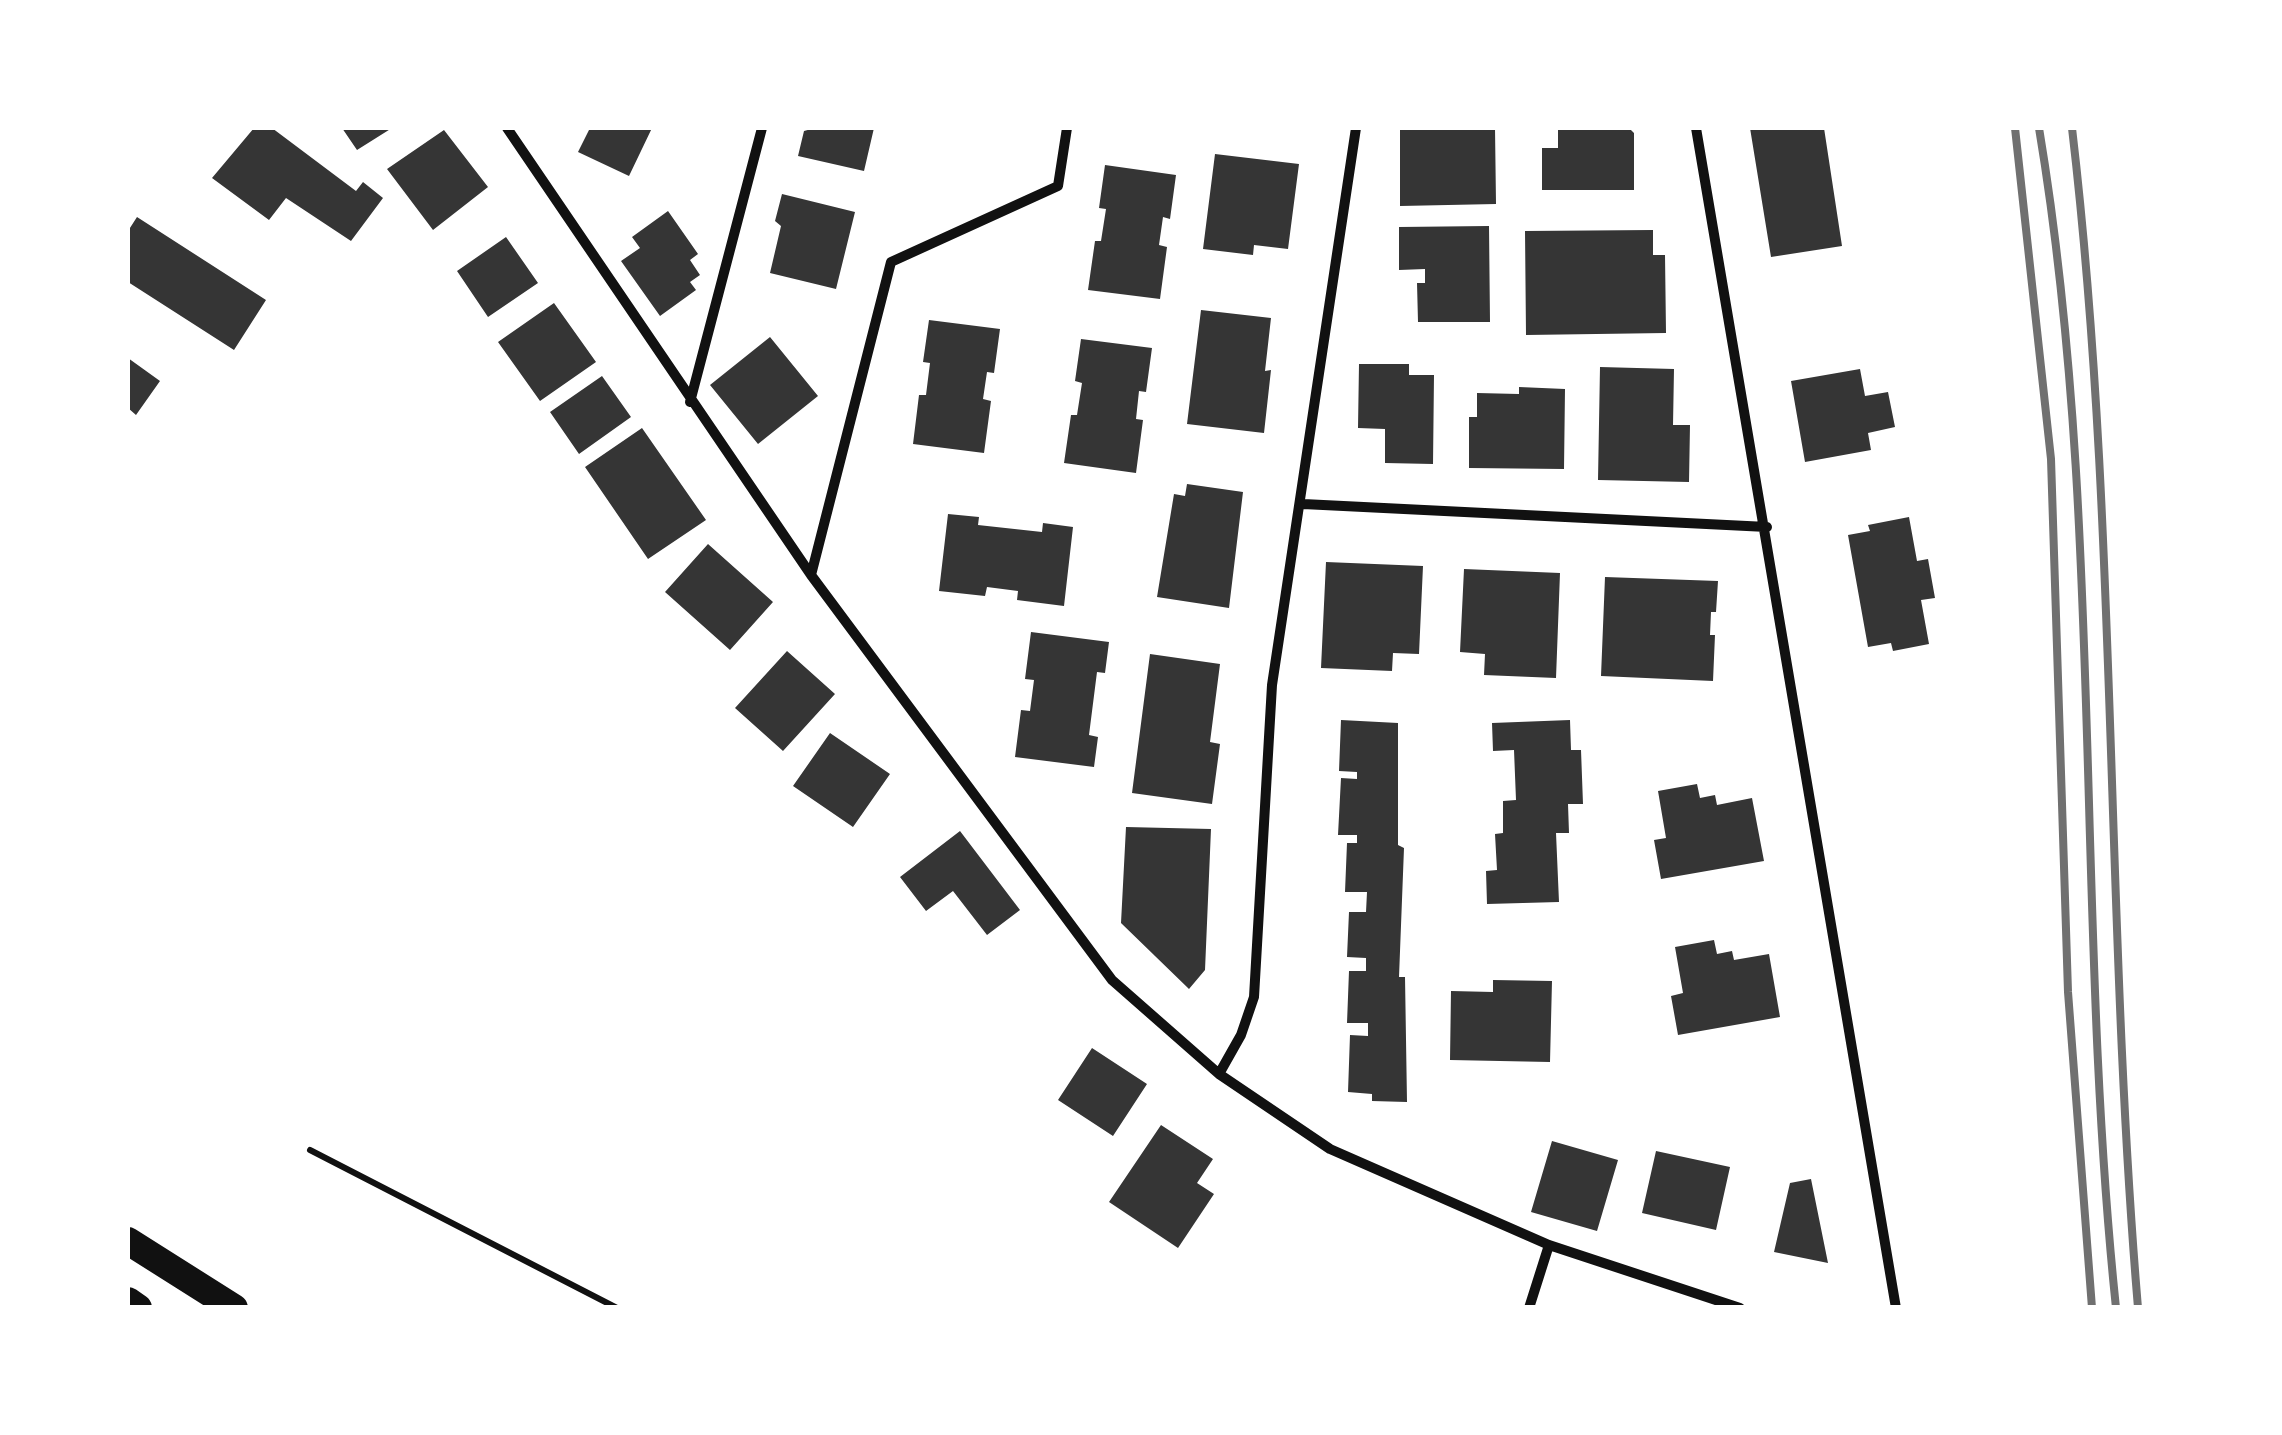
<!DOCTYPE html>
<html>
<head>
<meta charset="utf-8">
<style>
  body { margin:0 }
  #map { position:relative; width:2282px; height:1435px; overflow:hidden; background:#fff; font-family:"Fira Sans Condensed",sans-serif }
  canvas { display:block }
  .frame { position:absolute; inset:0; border:130px solid #fff; pointer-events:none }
</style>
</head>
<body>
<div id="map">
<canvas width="2282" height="1435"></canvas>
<div class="frame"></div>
</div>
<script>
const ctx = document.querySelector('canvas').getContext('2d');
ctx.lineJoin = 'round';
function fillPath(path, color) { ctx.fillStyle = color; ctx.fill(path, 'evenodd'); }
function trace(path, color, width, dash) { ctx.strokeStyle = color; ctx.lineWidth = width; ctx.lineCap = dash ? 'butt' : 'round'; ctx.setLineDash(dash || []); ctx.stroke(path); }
const building = new Path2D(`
  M 254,128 L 272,128 L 356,191 L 363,182 L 383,198 L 351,241 L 286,198 L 269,220 L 212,178 Z
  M 342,128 L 392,128 L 357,150 Z
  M 590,128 L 652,128 L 629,176 L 578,152 Z
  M 815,128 L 874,128 L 864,171 L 798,156 L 804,131 Z
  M 1400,128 L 1495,128 L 1496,204 L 1400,206 Z
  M 1558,128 L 1629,128 L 1634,133 L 1634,190 L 1542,190 L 1542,148 L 1558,148 Z
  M 1750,128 L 1824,128 L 1842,246 L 1771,257 Z
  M 444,130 L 488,187 L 433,230 L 387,169 Z
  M 1215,154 L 1299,164 L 1288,249 L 1254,245 L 1253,255 L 1203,249 Z
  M 1105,165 L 1176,175 L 1170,219 L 1163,217 L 1159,245 L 1167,247 L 1160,299 L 1088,290 L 1095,241 L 1101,241 L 1106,209 L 1099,208 Z
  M 782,194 L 855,212 L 836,289 L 770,273 L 781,226 L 775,221 Z
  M 668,211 L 698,254 L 690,260 L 700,275 L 690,282 L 696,290 L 660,316 L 621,261 L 640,248 L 632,237 Z
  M 137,217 L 266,300 L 234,350 L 128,282 L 128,231 Z
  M 1489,226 L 1490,322 L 1418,322 L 1417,283 L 1425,283 L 1425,269 L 1399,270 L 1399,227 Z
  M 1653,230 L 1653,255 L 1665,255 L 1666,333 L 1526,335 L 1525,231 Z
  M 506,237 L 538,283 L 488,317 L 457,271 Z
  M 554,303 L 596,362 L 540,401 L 498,342 Z
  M 1201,310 L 1271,318 L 1265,371 L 1271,370 L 1264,433 L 1187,424 Z
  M 929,320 L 1000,329 L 994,373 L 987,372 L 983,399 L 991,401 L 984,453 L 913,444 L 919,395 L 926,395 L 930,363 L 923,362 Z
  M 770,337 L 818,396 L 758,444 L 710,385 Z
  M 1081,339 L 1152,348 L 1146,392 L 1139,391 L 1136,419 L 1143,420 L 1136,473 L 1064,463 L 1071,415 L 1077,415 L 1082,383 L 1075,381 Z
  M 128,358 L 160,381 L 136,415 L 128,408 Z
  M 1359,364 L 1409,364 L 1409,375 L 1434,375 L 1433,464 L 1385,463 L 1385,429 L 1358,428 Z
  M 1600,367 L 1674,369 L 1673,425 L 1690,425 L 1689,482 L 1598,480 Z
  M 1860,369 L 1865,396 L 1888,392 L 1895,427 L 1868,433 L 1871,450 L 1805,462 L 1791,381 Z
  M 602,376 L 631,417 L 579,454 L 550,412 Z
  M 1519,387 L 1565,389 L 1564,469 L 1469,468 L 1469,417 L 1477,417 L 1477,393 L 1519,394 Z
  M 642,428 L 706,520 L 648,559 L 585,467 Z
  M 1187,484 L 1243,492 L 1229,608 L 1157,597 L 1174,494 L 1185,496 Z
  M 948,514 L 979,517 L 978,525 L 1042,532 L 1043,523 L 1073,527 L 1064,606 L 1017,600 L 1018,591 L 987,587 L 985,596 L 939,591 Z
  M 1909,517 L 1917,561 L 1928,559 L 1935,598 L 1921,600 L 1929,644 L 1893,651 L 1891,643 L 1868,647 L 1848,535 L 1870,531 L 1868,525 Z
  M 708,544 L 773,602 L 730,650 L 665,592 Z
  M 1326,562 L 1423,566 L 1419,654 L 1393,653 L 1392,671 L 1321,668 Z
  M 1464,569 L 1560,573 L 1556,678 L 1484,675 L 1485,654 L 1460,652 Z
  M 1605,577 L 1718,581 L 1716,612 L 1711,612 L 1710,635 L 1715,635 L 1713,681 L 1601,676 Z
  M 1031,632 L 1109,642 L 1105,673 L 1097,672 L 1089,735 L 1098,737 L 1094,767 L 1015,757 L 1021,710 L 1030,711 L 1034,680 L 1025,679 Z
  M 787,651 L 835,694 L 783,751 L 735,708 Z
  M 1150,654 L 1220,664 L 1210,742 L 1220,744 L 1212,804 L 1132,793 Z
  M 1341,720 L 1398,723 L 1398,845 L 1404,848 L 1399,977 L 1405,977 L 1407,1102 L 1372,1101 L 1372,1094 L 1348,1092 L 1350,1035 L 1368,1036 L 1368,1023 L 1347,1023 L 1349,971 L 1366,971 L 1366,958 L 1347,957 L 1349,912 L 1366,912 L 1367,892 L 1345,892 L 1347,843 L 1357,843 L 1357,835 L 1338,835 L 1341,778 L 1357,779 L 1357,772 L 1339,771 Z
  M 1570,720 L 1571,750 L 1581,750 L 1583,804 L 1568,804 L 1569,833 L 1556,833 L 1559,902 L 1487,904 L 1486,871 L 1497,870 L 1495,834 L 1503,833 L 1503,801 L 1516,800 L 1514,750 L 1493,751 L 1492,723 Z
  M 830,733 L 890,774 L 853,827 L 793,786 Z
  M 1697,784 L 1700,798 L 1715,795 L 1717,805 L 1752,798 L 1764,861 L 1661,879 L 1654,840 L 1666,838 L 1658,791 Z
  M 1126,827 L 1211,829 L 1205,970 L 1189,989 L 1121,923 Z
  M 960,831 L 1020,910 L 987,935 L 953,891 L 926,911 L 900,877 Z
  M 1714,940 L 1717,954 L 1732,951 L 1734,960 L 1769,954 L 1780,1017 L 1678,1035 L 1671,996 L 1683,993 L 1675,947 Z
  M 1493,980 L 1552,981 L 1550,1062 L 1450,1060 L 1451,991 L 1493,992 Z
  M 1092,1048 L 1147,1084 L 1113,1136 L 1058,1100 Z
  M 1161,1125 L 1213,1159 L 1197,1183 L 1214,1194 L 1178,1248 L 1109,1202 Z
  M 1552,1141 L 1618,1160 L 1597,1231 L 1531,1212 Z
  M 1656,1151 L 1730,1167 L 1716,1230 L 1642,1213 Z
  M 1811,1179 L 1828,1263 L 1774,1252 L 1790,1183 Z`);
const path = new Path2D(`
  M 310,1150 L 617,1308`);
const minor = new Path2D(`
  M 507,128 L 811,575 L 1112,980 L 1219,1074 L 1330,1149 L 1549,1245 L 1740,1308
  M 1696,128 L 1896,1308
  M 690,402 L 762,128
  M 1303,504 L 1767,527
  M 811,575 L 891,262 L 1058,186 L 1067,128
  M 1219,1074 L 1241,1035 L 1254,997 L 1272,685 L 1356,128
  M 1529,1308 L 1549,1245`);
const trunk = new Path2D(`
  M 128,1241 L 234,1308
  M 128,1301 L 138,1308`);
const rail = new Path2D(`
  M 2015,128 L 2051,459 L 2068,992 L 2092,1308
  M 2039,128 C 2104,517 2075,916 2116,1308
  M 2072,128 C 2118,519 2105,915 2138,1308`);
fillPath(building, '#353535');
trace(path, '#111', 6);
trace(minor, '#111', 10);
trace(trunk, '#111', 28);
trace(rail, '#707070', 8);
</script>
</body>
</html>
